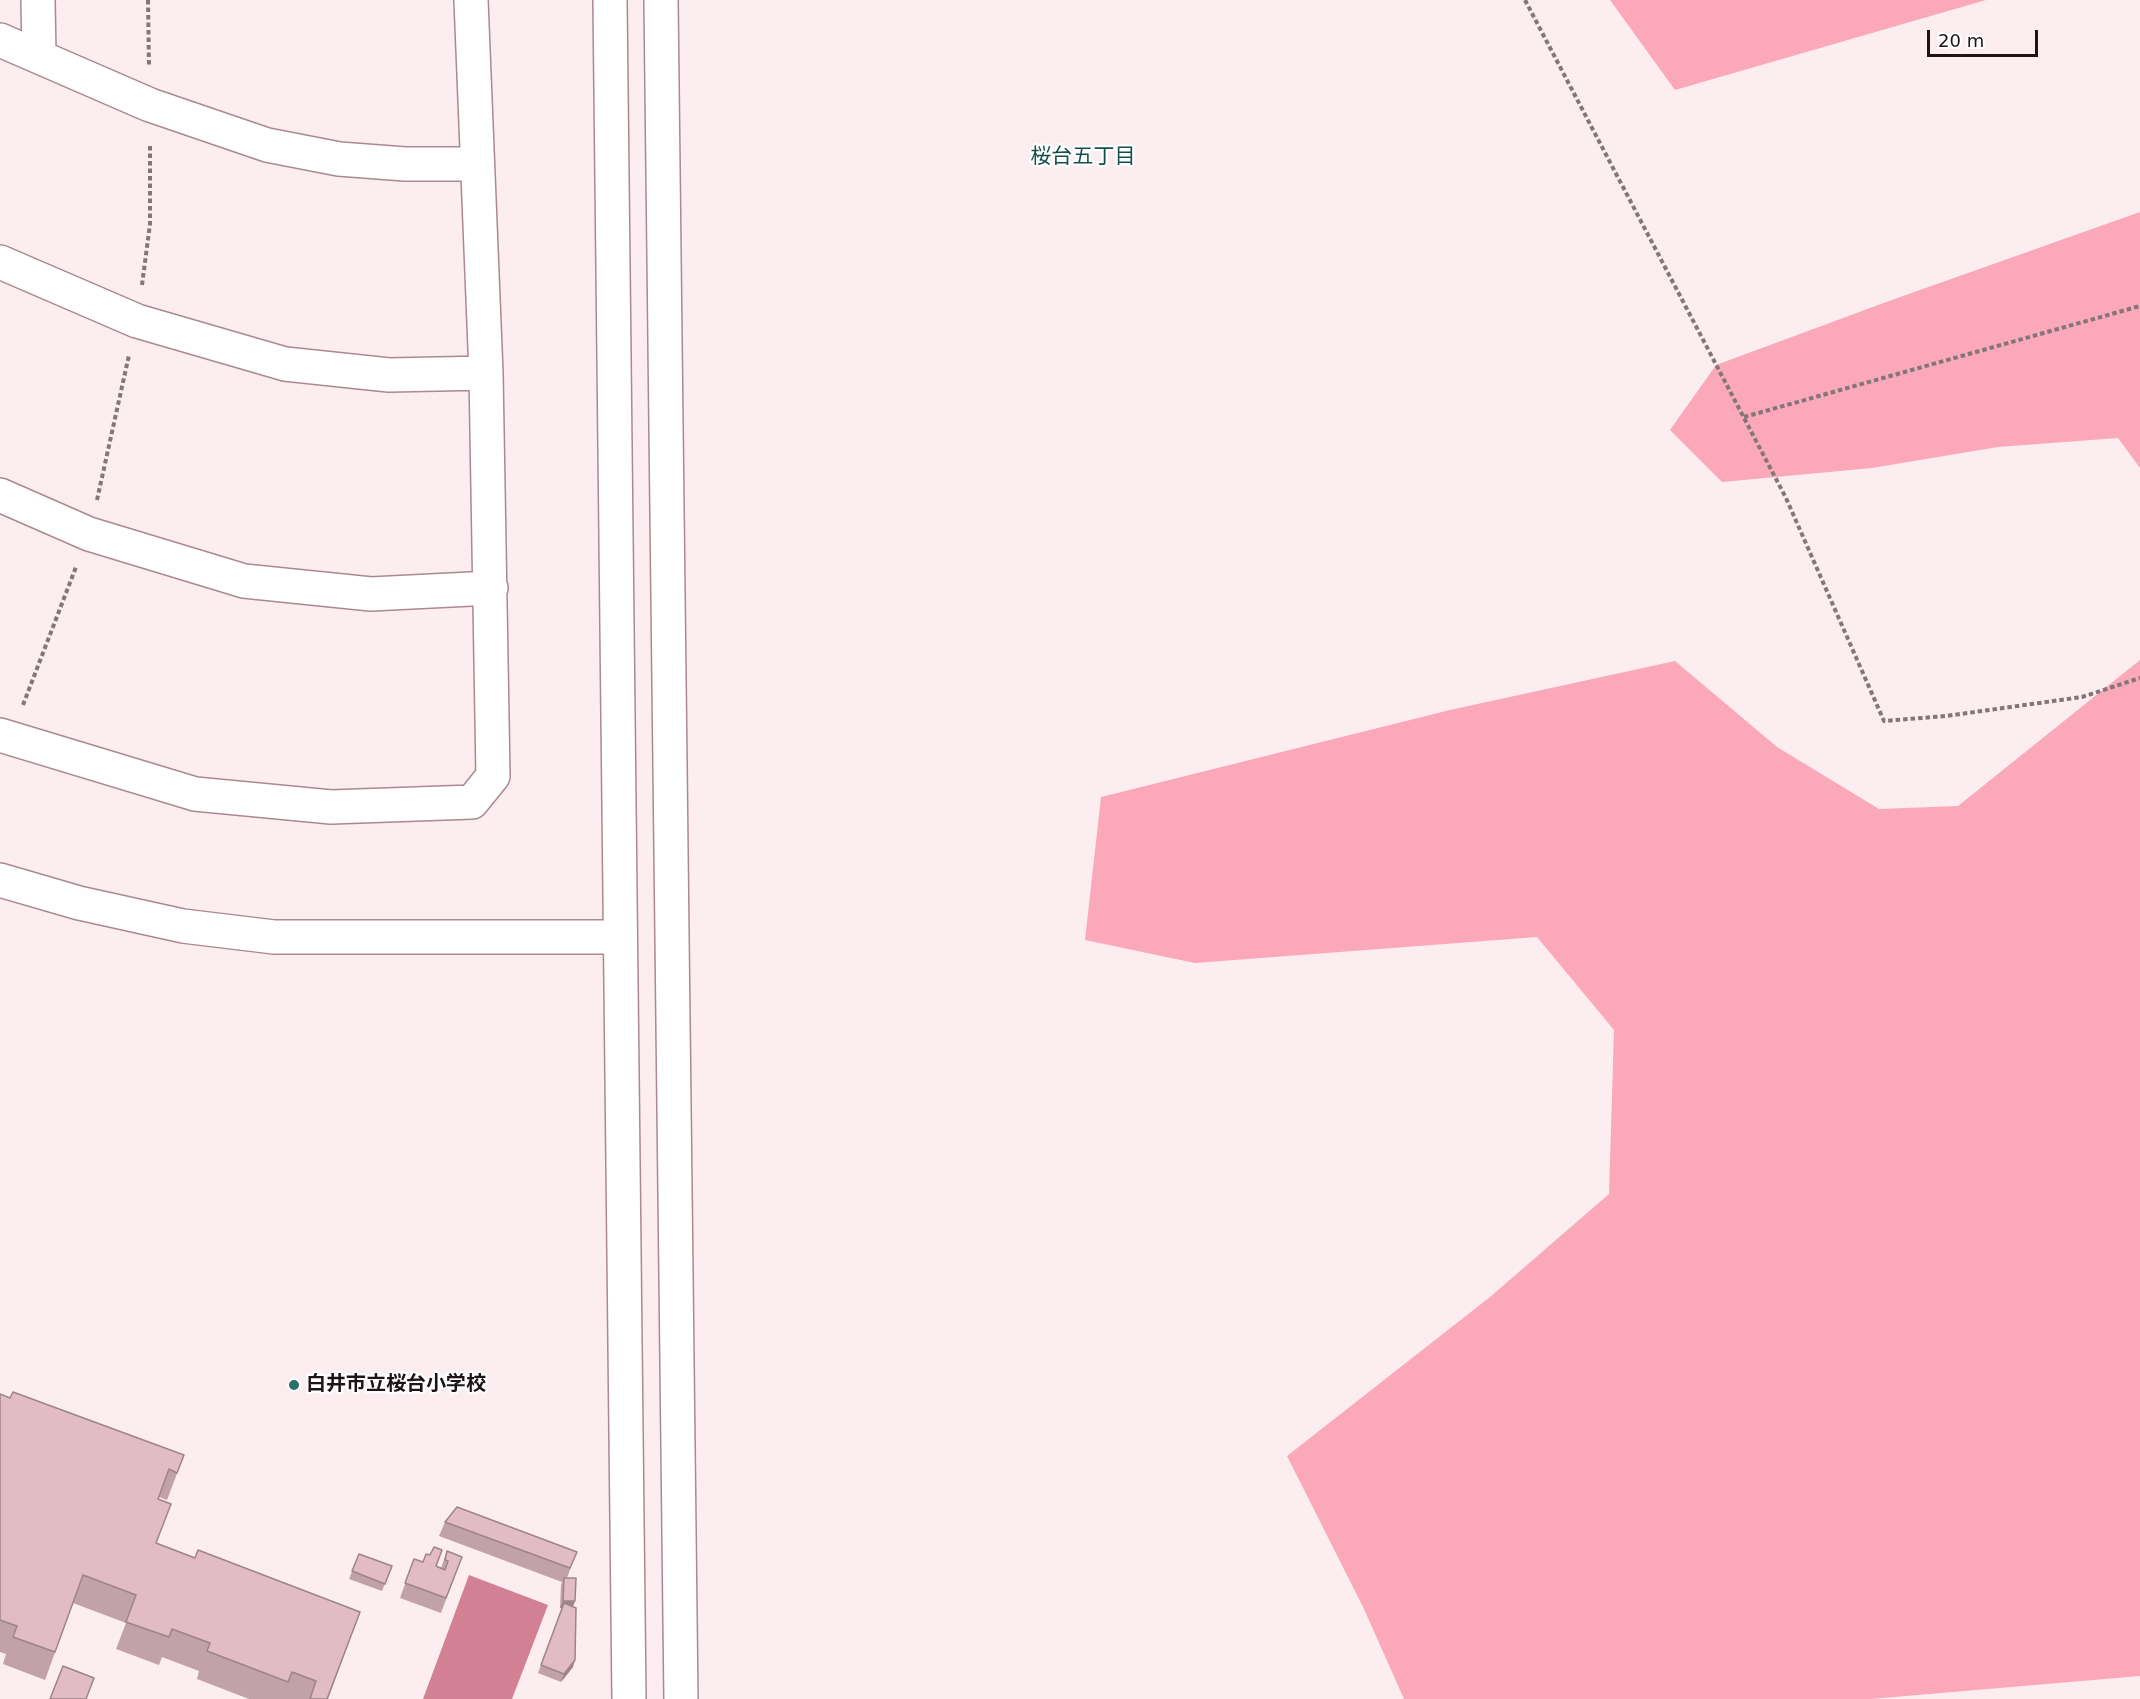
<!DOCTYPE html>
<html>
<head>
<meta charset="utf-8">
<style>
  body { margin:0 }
  #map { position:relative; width:2140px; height:1699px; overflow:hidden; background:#fcedf0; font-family:"DejaVu Sans",sans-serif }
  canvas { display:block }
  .scale { position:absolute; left:1927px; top:30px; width:111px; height:27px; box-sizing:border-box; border:3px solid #1f1315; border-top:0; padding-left:8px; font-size:18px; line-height:21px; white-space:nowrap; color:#1f1315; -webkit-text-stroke:4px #fefefe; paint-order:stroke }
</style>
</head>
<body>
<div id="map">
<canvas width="2140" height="1699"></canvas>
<div class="scale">20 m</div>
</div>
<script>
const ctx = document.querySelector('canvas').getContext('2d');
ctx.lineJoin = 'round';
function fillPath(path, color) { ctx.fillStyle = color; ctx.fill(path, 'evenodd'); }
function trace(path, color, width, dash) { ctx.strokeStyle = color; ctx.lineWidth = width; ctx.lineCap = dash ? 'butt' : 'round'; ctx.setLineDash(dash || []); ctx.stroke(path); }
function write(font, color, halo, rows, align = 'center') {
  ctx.font = font + ' "DejaVu Sans","Noto Sans JP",sans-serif'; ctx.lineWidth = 4.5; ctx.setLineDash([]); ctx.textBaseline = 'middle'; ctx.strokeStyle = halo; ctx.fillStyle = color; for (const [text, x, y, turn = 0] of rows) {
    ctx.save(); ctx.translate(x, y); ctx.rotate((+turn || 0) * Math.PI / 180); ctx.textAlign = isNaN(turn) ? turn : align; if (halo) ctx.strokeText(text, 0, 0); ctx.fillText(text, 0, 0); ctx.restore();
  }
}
const green = new Path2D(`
  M 1610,0 L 1986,0 L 1675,90 Z
  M 2140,212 L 2140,468 L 2118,438 L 1998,447 L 1872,468 L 1722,482 L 1670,430 L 1716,365 L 1889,301 Z
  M 2140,660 L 2140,1676 L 1871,1699 L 1404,1699 L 1364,1609 L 1287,1456 L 1490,1297 L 1609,1194 L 1614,1030 L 1537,937 L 1195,963 L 1085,940 L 1101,797 L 1450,710 L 1675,661 L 1777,747 L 1879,809 L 1958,806 Z`);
const water = new Path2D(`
  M 469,1575 L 548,1605 L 512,1699 L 423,1699 Z`);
const path = new Path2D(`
  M 148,0 L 149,67
  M 1525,0 L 1786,498 L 1884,721 L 1946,716 L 2082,697 L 2140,678
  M 142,285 L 150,224 L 150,143
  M 1744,417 L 2140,306
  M 97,500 L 129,355
  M 23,705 L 76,567`);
const minor = new Path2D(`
  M 38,0 L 39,56
  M 610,0 L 629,1699
  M 661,0 L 681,1699
  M 0,40 L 150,105 L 267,145 L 339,159 L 405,164 L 477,164
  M 0,262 L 137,321 L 285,364 L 389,375 L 486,373
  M 0,495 L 89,534 L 244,581 L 371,594 L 491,588
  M 0,735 L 195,794 L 331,807 L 472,802 L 493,776 L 486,373 L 471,0
  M 0,880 L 79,903 L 183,926 L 274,937 L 620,937`);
const wall = new Path2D(`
  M 0,1394 L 184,1455 L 167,1500 L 159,1497 L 158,1499 L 157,1543 L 195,1558 L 360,1612 L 328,1699 L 249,1699 L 197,1679 L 199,1671 L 162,1657 L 159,1665 L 116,1649 L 126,1623 L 73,1603 L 45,1680 L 3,1664 L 6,1654 L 0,1652 Z
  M 445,1522 L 571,1567 L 567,1578 L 575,1601 L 573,1607 L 573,1667 L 561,1682 L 538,1673 L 562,1608 L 560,1608 L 561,1585 L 562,1582 L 439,1536 Z
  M 447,1551 L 462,1557 L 441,1613 L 400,1598 L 414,1559 L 441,1568 Z
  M 359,1554 L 392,1566 L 382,1591 L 349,1579 Z`);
const shadedWall = new Path2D(`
  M 563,1601 L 575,1601 L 572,1608 L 560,1608 Z
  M 575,1660 L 573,1667 L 561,1682 L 564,1674 Z`);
const building = new Path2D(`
  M 13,1392 L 184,1455 L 177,1473 L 169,1469 L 158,1499 L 171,1504 L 156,1543 L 195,1558 L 198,1550 L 360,1612 L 327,1699 L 310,1699 L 316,1681 L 292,1672 L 288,1682 L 207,1651 L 210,1643 L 172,1629 L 169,1637 L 126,1622 L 136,1595 L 83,1575 L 55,1652 L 13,1637 L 17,1626 L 0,1620 L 0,1394 L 10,1398 Z
  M 457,1507 L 577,1552 L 570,1568 L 445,1522 Z
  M 434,1547 L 442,1550 L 436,1566 L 445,1570 L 448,1561 L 445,1560 L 447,1551 L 462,1557 L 446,1598 L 405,1583 L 414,1559 L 423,1562 L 426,1554 L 430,1555 Z
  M 359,1554 L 392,1566 L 385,1584 L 352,1571 Z
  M 564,1578 L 576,1578 L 575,1601 L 563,1601 Z
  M 564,1603 L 576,1608 L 575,1660 L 564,1674 L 541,1665 Z
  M 63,1666 L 94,1678 L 86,1699 L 50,1699 Z`);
const markers = [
  [294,1385,6,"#297068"]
];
const poiNames = [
  ["白井市立桜台小学校",306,1385]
];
const neighbourhoodNames = [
  ["桜台五丁目",1083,158]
];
fillPath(green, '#fba8bb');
fillPath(water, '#d28195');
trace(minor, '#ac8890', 36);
trace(path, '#837678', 4, [4.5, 3]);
trace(minor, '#fff', 33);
fillPath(wall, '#c2a2a9');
fillPath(shadedWall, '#9e8489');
fillPath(building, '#e2bcc4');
trace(building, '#9e8489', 1.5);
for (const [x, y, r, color] of markers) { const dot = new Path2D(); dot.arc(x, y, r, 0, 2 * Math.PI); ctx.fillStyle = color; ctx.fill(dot); trace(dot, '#fefefe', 2); }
write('bold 20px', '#1f1315', '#fefefe', poiNames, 'left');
write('21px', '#154f49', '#fefefe', neighbourhoodNames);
</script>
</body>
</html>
